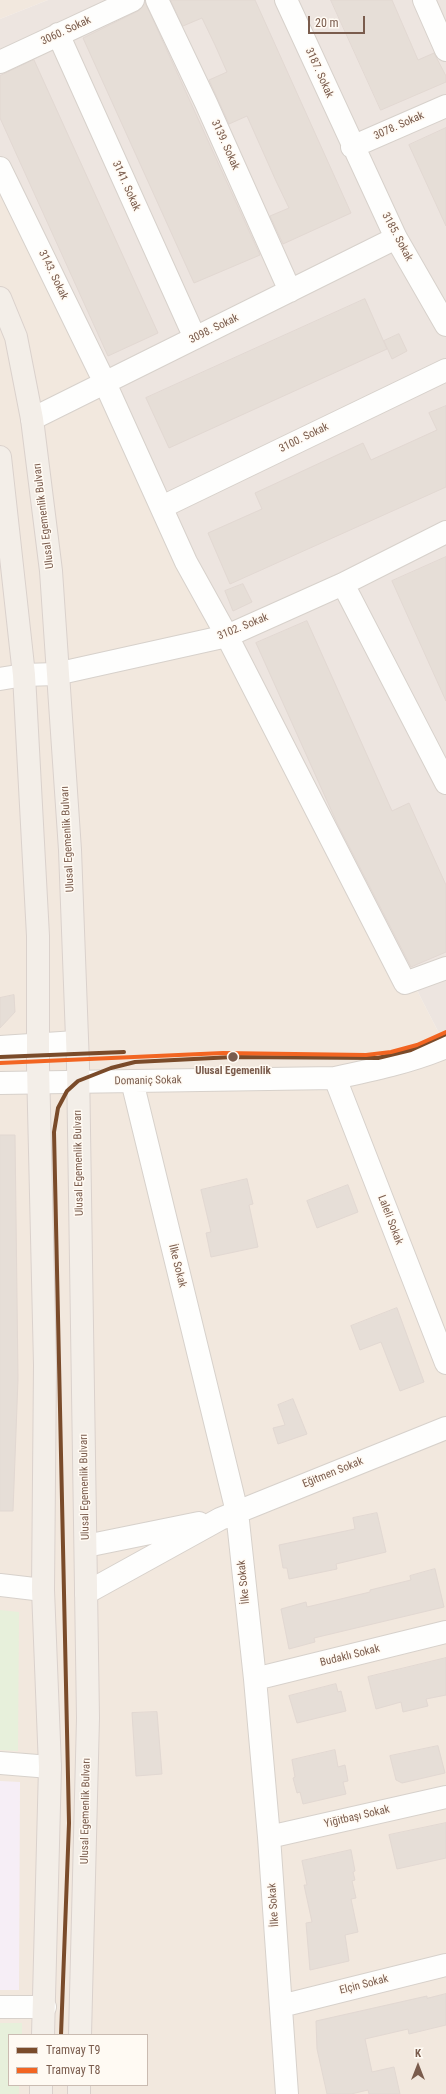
<!DOCTYPE html>
<html>
<head>
<meta charset="utf-8">
<style>
  body { margin:0 }
  #map { position:relative; width:446px; height:2094px; overflow:hidden; background:#f9f5f0; font-family:"Roboto Condensed",sans-serif }
  canvas { display:block }
  .legend { position:absolute; left:8px; top:2034px; width:140px; height:52px; box-sizing:border-box; background:#fffaf3; border:1px solid #cabbb1; margin:0; padding:5px 7px; list-style:none; font-size:12px; color:#7a5c4d }
  .legend li { display:flex; align-items:center; gap:8px; height:20px }
  .legend b { width:20px; border:1px solid #cabbb1 }
  .north { position:absolute; left:398px; top:2046px; width:40px; height:40px; -webkit-text-stroke:3px #fffaf3; paint-order:stroke; rotate:0deg; font-size:11px; font-weight:700; line-height:16px; text-align:center; color:#7a5c4d }
  .north::after { content:''; display:block; margin:auto; width:14px; height:18px; background:#7a5c4d; clip-path:polygon(50% 0,100% 100%,50% 72%,0 100%) }
  .scale { position:absolute; left:308px; top:16px; width:57px; height:18px; box-sizing:border-box; border:2px solid #7a5c4d; border-top:0; padding-left:5px; font-size:12px; line-height:14px; white-space:nowrap; color:#7a5c4d; -webkit-text-stroke:3px #fffaf3; paint-order:stroke }
</style>
</head>
<body>
<div id="map">
<canvas width="446" height="2094"></canvas>
<ul class="legend">
<li><b style="height:5px;background:#7a4b2a"></b>Tramvay T9</li>
<li><b style="height:5px;background:#f26522"></b>Tramvay T8</li>
</ul>
<div class="north">K</div>
<div class="scale">20 m</div>
</div>
<script>
const ctx = document.querySelector('canvas').getContext('2d');
ctx.lineJoin = 'round';
function fillPath(path, color) { ctx.fillStyle = color; ctx.fill(path, 'evenodd'); }
function trace(path, color, width, dash) { ctx.strokeStyle = color; ctx.lineWidth = width; ctx.lineCap = dash ? 'butt' : 'round'; ctx.setLineDash(dash || []); ctx.stroke(path); }
function write(font, color, halo, rows, align = 'center') {
  ctx.font = font + ' "Roboto Condensed",sans-serif'; ctx.lineWidth = 3; ctx.setLineDash([]); ctx.textBaseline = 'middle'; ctx.strokeStyle = halo; ctx.fillStyle = color; for (const [text, x, y, turn = 0] of rows) {
    ctx.save(); ctx.translate(x, y); ctx.rotate((+turn || 0) * Math.PI / 180); ctx.textAlign = isNaN(turn) ? turn : align; if (halo) ctx.strokeText(text, 0, 0); ctx.fillText(text, 0, 0); ctx.restore();
  }
}
const residential = new Path2D(`
  M 0,0 L 48,0 L 0,19 Z
  M 0,175 L 446,1047 L 446,2094 L 0,2094 ZM 9,2035 L 147,2035 L 147,2085 L 9,2085 Z`);
const industrial = new Path2D(`
  M 48,0 L 446,0 L 446,1047 L 0,175 L 0,19 Z`);
const education = new Path2D(`
  M 0,1781 L 20,1782 L 19,1990 L 0,1990 Z`);
const green = new Path2D(`
  M 0,1610 L 19,1612 L 18,1751 L 0,1750 Z
  M 0,2023 L 22,2023 L 22,2035 L 9,2035 L 9,2085 L 19,2085 L 19,2094 L 0,2094 Z`);
const building = new Path2D(`
  M 171,0 L 255,0 L 351,213 L 283,244 L 270,216 L 289,208 L 276,181 L 247,116 L 229,124 L 209,80 L 227,72 L 215,45 L 202,18 L 183,26 Z
  M 331,0 L 392,0 L 418,60 L 434,53 L 446,76 L 446,82 L 381,110 Z
  M 145,2 L 260,255 L 194,283 L 83,38 L 138,11 Z
  M 34,60 L 158,333 L 108,356 L 0,118 L 0,76 Z
  M 446,128 L 446,226 L 409,145 Z
  M 365,299 L 387,349 L 169,448 L 146,398 Z
  M 399,334 L 407,351 L 392,359 L 384,341 Z
  M 446,406 L 446,487 L 230,584 L 208,533 L 262,509 L 255,493 L 363,443 L 371,460 L 437,430 L 429,413 Z
  M 446,557 L 446,701 L 392,581 Z
  M 243,584 L 252,602 L 233,611 L 225,591 Z
  M 307,621 L 392,811 L 409,803 L 446,885 L 446,952 L 411,967 L 337,823 L 256,643 Z
  M 14,995 L 15,1012 L 0,1028 L 0,998 Z
  M 0,1135 L 15,1135 L 18,1379 L 13,1511 L 0,1511 Z
  M 247,1179 L 253,1204 L 249,1205 L 258,1247 L 211,1257 L 206,1233 L 211,1232 L 201,1190 Z
  M 348,1185 L 358,1212 L 317,1228 L 307,1201 Z
  M 397,1308 L 424,1382 L 400,1391 L 381,1342 L 360,1350 L 351,1326 Z
  M 293,1399 L 307,1434 L 278,1444 L 273,1428 L 285,1425 L 278,1405 Z
  M 377,1513 L 386,1552 L 336,1564 L 337,1569 L 289,1579 L 287,1568 L 283,1568 L 279,1545 L 355,1529 L 353,1518 Z
  M 435,1569 L 444,1607 L 314,1638 L 315,1642 L 289,1649 L 281,1609 L 306,1602 L 307,1607 L 370,1592 L 370,1590 L 411,1580 L 410,1576 Z
  M 446,1658 L 446,1695 L 426,1699 L 428,1706 L 403,1712 L 401,1702 L 376,1709 L 368,1677 Z
  M 336,1684 L 338,1692 L 341,1691 L 346,1711 L 297,1723 L 289,1696 Z
  M 157,1712 L 162,1774 L 136,1776 L 132,1713 Z
  M 438,1746 L 445,1773 L 402,1783 L 396,1780 L 390,1756 Z
  M 335,1750 L 338,1767 L 345,1765 L 348,1781 L 343,1782 L 346,1794 L 303,1804 L 300,1792 L 297,1793 L 293,1778 L 295,1777 L 292,1760 Z
  M 446,1823 L 446,1858 L 397,1869 L 389,1835 Z
  M 351,1850 L 355,1871 L 353,1872 L 355,1880 L 352,1881 L 356,1898 L 351,1899 L 358,1932 L 345,1935 L 349,1961 L 310,1970 L 306,1923 L 312,1922 L 304,1885 L 307,1885 L 302,1861 Z
  M 446,1994 L 446,2025 L 409,2034 L 408,2029 L 365,2039 L 372,2072 L 394,2067 L 400,2094 L 369,2094 L 368,2090 L 351,2094 L 327,2094 L 317,2049 L 316,2021 L 427,1996 L 427,1998 Z`);
const minor = new Path2D(`
  M 157,0 L 206,103 L 290,291
  M 286,0 L 396,238 L 446,325
  M 424,0 L 446,50
  M 58,34 L 195,338
  M 0,62 L 133,0
  M 352,147 L 446,106
  M 0,168 L 105,383 L 186,562 L 227,636 L 405,983 L 446,968
  M 32,419 L 396,238
  M 162,507 L 446,370
  M 343,584 L 446,783
  M 0,679 L 24,675 L 56,674 L 227,636 L 343,584 L 446,532
  M 0,1047 L 76,1042
  M 335,1078 L 446,1363
  M 132,1081 L 237,1512 L 255,1679 L 269,1837 L 287,2094
  M 0,1083 L 335,1078 C 373,1070 410,1062 446,1047
  M 86,1546 L 199,1523
  M 0,1585 L 43,1590
  M 86,1593 L 220,1519 L 446,1428
  M 255,1679 L 446,1632
  M 0,1763 L 50,1767
  M 269,1837 L 446,1797
  M 281,2006 L 446,1965
  M 0,2007 L 45,2007`);
const major = new Path2D(`
  M 0,298 L 16,337 L 32,419 L 51,571 L 70,850 L 78,1065 L 88,1718 L 80,2035
  M 0,457 L 24,675 L 38,936 L 38,1066 L 45,1365 L 43,1590 L 50,1767 L 43,2035
  M 41,2094 L 41,2085
  M 79,2094 L 79,2085`);
const tram1 = new Path2D(`
  M 0,1057 L 124,1052
  M 61,2035 L 69,1823 L 54,1132 L 58,1108 L 67,1091 L 78,1081 L 111,1068 L 135,1062 L 233,1057 L 378,1058 L 411,1050 L 446,1034`);
const tram2 = new Path2D(`
  M 0,1063 L 223,1053 L 366,1055 L 391,1052 L 417,1045 L 446,1032`);
const markers = [
  [233,1057,5.5,"#7a5c4d"]
];
const streetNames = [
  ["3060. Sokak",66,31,-25],
  ["3187. Sokak",319,73,66],
  ["3078. Sokak",399,126,-24],
  ["3139. Sokak",225,145,66],
  ["3141. Sokak",126,186,66],
  ["3185. Sokak",397,237,62],
  ["3143. Sokak",53,275,64],
  ["3098. Sokak",214,329,-26],
  ["3100. Sokak",304,438,-26],
  ["Ulusal Egemenlik Bulvarı",44,516,-97],
  ["3102. Sokak",243,627,-22],
  ["Ulusal Egemenlik Bulvarı",68,839,-93],
  ["Domaniç Sokak",148,1081,-1],
  ["Ulusal Egemenlik Bulvarı",79,1163,-91],
  ["Laleli Sokak",390,1220,69],
  ["İlke Sokak",177,1266,76],
  ["Eğitmen Sokak",333,1473,-22],
  ["Ulusal Egemenlik Bulvarı",85,1487,-91],
  ["İlke Sokak",244,1582,-96],
  ["Budaklı Sokak",350,1656,-14],
  ["Ulusal Egemenlik Bulvarı",86,1811,-89],
  ["Yiğitbaşı Sokak",357,1817,-13],
  ["İlke Sokak",274,1905,-94],
  ["Elçin Sokak",364,1985,-14]
];
const stopNames = [
  ["Ulusal Egemenlik",233,1071]
];
fillPath(residential, '#f2e8de');
fillPath(industrial, '#ede5e0');
fillPath(education, '#f6eef6');
fillPath(green, '#e7f0db');
fillPath(building, '#e6ded7');
trace(building, '#e2d8d2', 1);
trace(minor, '#d7d1cb', 24);
trace(major, '#dad1cc', 24);
trace(minor, '#fefefd', 22);
trace(major, '#f3eee8', 22);
trace(tram1, '#7a4b2a', 4);
trace(tram2, '#f26522', 4);
for (const [x, y, r, color] of markers) { const dot = new Path2D(); dot.arc(x, y, r, 0, 2 * Math.PI); ctx.fillStyle = color; ctx.fill(dot); trace(dot, '#fffaf3', 1.5); }
write('11px', '#7a5c4d', '#fffaf3', streetNames);
write('bold 11px', '#7a5c4d', '#fffaf3', stopNames);
</script>
</body>
</html>
